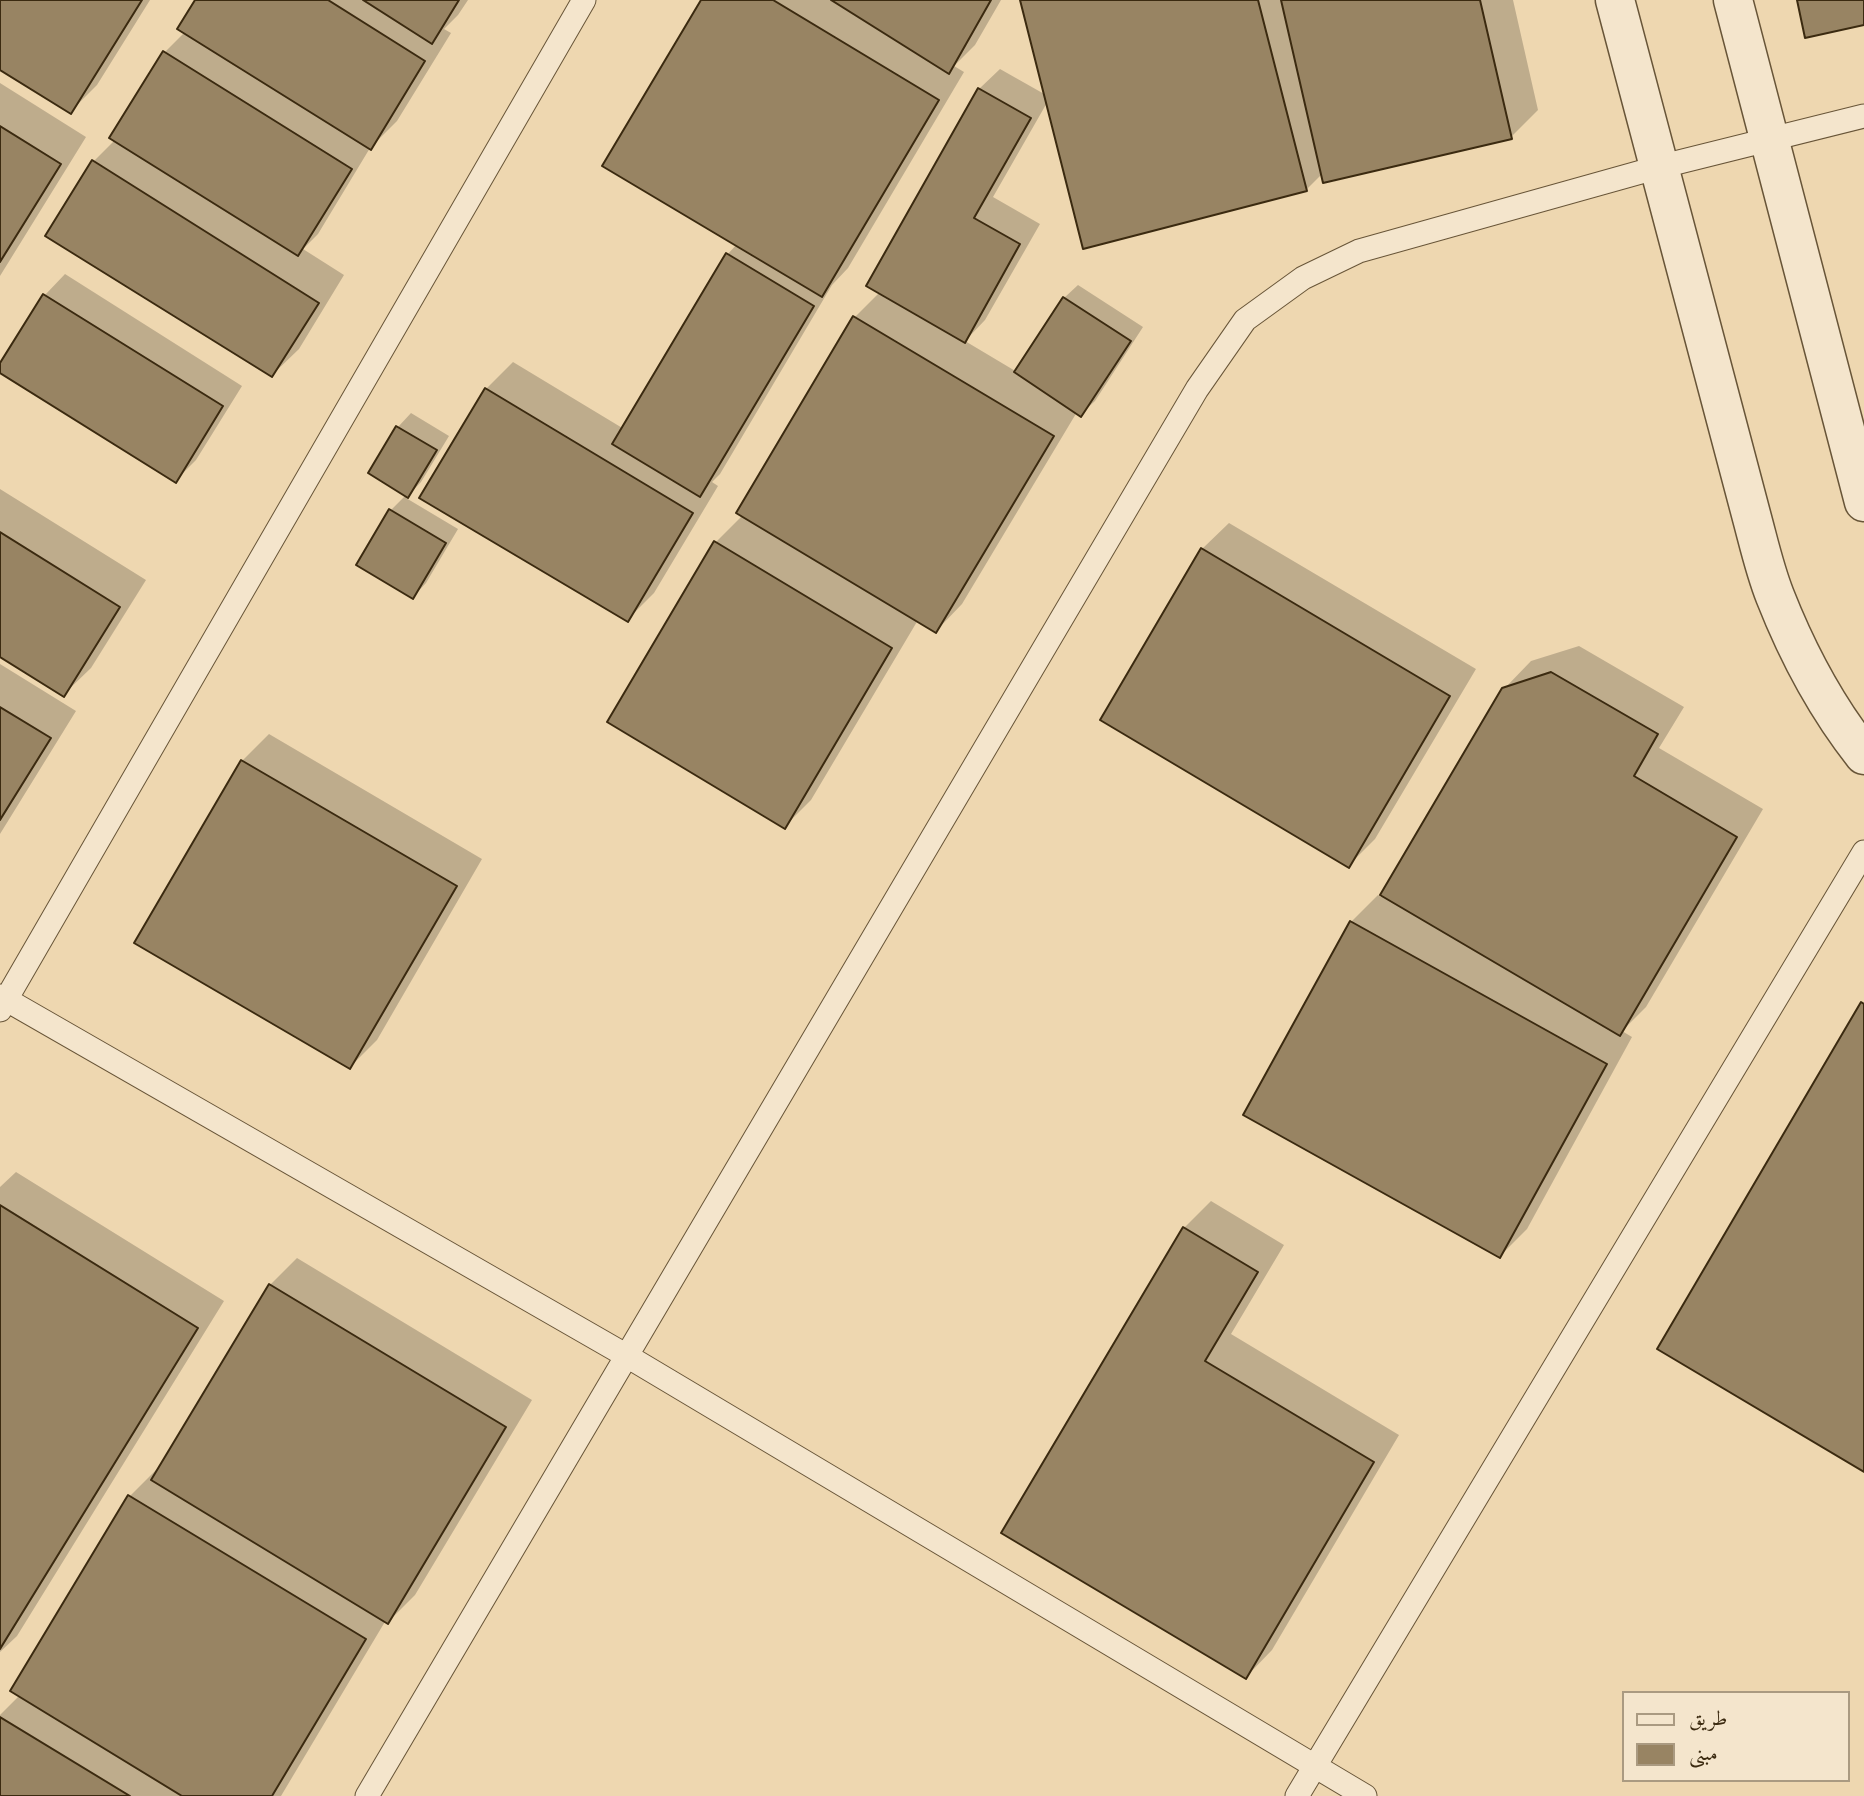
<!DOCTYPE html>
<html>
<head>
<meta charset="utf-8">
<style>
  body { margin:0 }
  #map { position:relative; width:1864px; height:1796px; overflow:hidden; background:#eed7b0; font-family:"IM FELL English",Amiri,serif }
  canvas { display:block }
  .legend { position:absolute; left:1622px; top:1691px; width:228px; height:91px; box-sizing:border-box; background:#f4e5cc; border:2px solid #aa9a81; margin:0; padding:9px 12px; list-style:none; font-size:21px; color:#3b2a10 }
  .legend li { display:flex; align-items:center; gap:14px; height:35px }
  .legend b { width:35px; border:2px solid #aa9a81 }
</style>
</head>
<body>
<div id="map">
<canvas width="1864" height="1796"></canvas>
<ul class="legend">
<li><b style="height:9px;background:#f4e5cc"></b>طريق</li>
<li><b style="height:19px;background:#988463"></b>مبنى</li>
</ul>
</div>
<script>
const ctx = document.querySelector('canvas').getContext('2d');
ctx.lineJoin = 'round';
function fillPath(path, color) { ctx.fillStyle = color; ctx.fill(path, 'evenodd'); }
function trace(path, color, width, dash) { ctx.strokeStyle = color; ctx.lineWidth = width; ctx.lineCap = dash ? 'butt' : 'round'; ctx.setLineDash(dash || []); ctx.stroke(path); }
const shadow = new Path2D(`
  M 0,0 L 150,0 L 97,85 L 70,112 L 0,68 Z
  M 197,0 L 468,0 L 458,15 L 444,29 L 451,33 L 397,121 L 370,148 L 318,234 L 303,249 L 344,275 L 299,349 L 272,375 L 93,162 L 115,140 L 165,52 L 185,32 Z
  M 703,0 L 1001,0 L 975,45 L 954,66 L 964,72 L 848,268 L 832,285 L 720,474 L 712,482 L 718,486 L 654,593 L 627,620 L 486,389 L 513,362 L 624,429 L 727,255 L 737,244 Z
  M 1022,0 L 1513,0 L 1538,110 L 1511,137 L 1323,173 L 1306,190 L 1048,101 L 993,197 L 1040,224 L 985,320 L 965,341 L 1017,372 L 1064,298 L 1078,285 L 1143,327 L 1095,401 L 1081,414 L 1077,412 L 962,604 L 936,631 L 918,620 L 811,800 L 784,827 L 609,721 L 716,542 L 743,515 L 855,317 L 880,292 L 979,89 L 1000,69 L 1046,95 Z
  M 0,83 L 86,137 L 0,276 Z
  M 65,274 L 242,386 L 196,460 L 176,480 L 0,371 L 0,367 L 45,295 Z
  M 411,413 L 449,436 L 421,482 L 406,498 L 458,529 L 426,583 L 413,597 L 358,565 L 391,510 L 406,495 L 370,473 L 398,427 Z
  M 0,489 L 146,580 L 91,668 L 64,694 L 0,655 Z
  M 1229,523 L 1476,669 L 1375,839 L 1349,865 L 1202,549 Z
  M 1579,646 L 1684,707 L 1659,748 L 1763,809 L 1646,1007 L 1622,1031 L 1632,1037 L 1527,1229 L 1500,1256 L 1245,1114 L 1351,922 L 1378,895 L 1381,897 L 1504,689 L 1531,661 Z
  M 0,664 L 76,711 L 0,834 Z
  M 269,734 L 482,859 L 377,1040 L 350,1067 L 242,761 Z
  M 16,1172 L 224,1301 L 17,1636 L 0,1652 L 0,1187 Z
  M 1211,1201 L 1284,1245 L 1231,1334 L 1399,1435 L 1272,1650 L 1246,1677 L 1184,1228 Z
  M 297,1258 L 532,1400 L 415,1595 L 388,1622 L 386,1620 L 281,1796 L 0,1796 L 0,1715 L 20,1695 L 130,1496 L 156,1470 L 158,1471 L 270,1285 Z`);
const building = new Path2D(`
  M 0,0 L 142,0 L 71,114 L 0,70 Z
  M 195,0 L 328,0 L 425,61 L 371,150 L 177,29 Z
  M 363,0 L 459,0 L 432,44 Z
  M 701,0 L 773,0 L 939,100 L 822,297 L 602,166 Z
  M 831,0 L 991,0 L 949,74 Z
  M 1020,0 L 1258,0 L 1307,191 L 1083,249 Z
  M 1281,0 L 1480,0 L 1512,139 L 1323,183 Z
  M 1797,0 L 1864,0 L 1864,25 L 1805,38 Z
  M 163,51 L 352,169 L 298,256 L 109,138 Z
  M 978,88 L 1031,118 L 974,218 L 1020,244 L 965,343 L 866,286 Z
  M 0,126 L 61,164 L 0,262 Z
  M 92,160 L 319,303 L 272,377 L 45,236 Z
  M 726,253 L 814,306 L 700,497 L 612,444 Z
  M 43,294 L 223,406 L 176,483 L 0,373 L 0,363 Z
  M 1063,297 L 1131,341 L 1081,417 L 1014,372 Z
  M 853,316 L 1054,436 L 936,633 L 736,513 Z
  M 485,388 L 693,513 L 628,622 L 419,498 Z
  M 396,426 L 437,450 L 408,498 L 368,473 Z
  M 389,509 L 446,543 L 413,599 L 356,565 Z
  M 0,532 L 120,607 L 64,697 L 0,657 Z
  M 714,541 L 892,648 L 785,829 L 607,722 Z
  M 1201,548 L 1450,696 L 1349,868 L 1100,720 Z
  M 1551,672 L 1658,734 L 1634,776 L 1737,837 L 1620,1036 L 1380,895 L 1502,688 Z
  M 0,707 L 51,738 L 0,820 Z
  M 241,760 L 457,886 L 350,1069 L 134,943 Z
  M 1350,921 L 1607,1064 L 1500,1258 L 1243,1115 Z
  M 1861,1002 L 1864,1004 L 1864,1472 L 1657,1349 Z
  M 0,1205 L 198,1328 L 0,1649 Z
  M 1183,1227 L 1258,1272 L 1205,1361 L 1374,1462 L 1246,1679 L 1001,1533 Z
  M 269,1284 L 506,1427 L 388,1624 L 151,1480 Z
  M 128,1495 L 366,1639 L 272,1796 L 182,1796 L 10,1691 Z
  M 0,1717 L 130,1796 L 0,1796 Z`);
const service = new Path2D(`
  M 0,996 L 627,1356 L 1365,1796
  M 0,1010 L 584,0
  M 367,1796 L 1197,389 L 1245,320 L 1303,278 L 1359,251 L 1659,167 L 1864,116
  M 1297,1796 L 1864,852`);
const tertiary = new Path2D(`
  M 1615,0 L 1752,518 C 1759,544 1765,571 1775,596 C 1797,652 1826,707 1864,755
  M 1733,0 L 1864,502`);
fillPath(shadow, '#0003');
fillPath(building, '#988463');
trace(building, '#3b2a10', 2);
trace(service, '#685538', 25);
trace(tertiary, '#685538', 41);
trace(service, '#f4e5cc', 23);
trace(tertiary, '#f4e5cc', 38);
</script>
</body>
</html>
